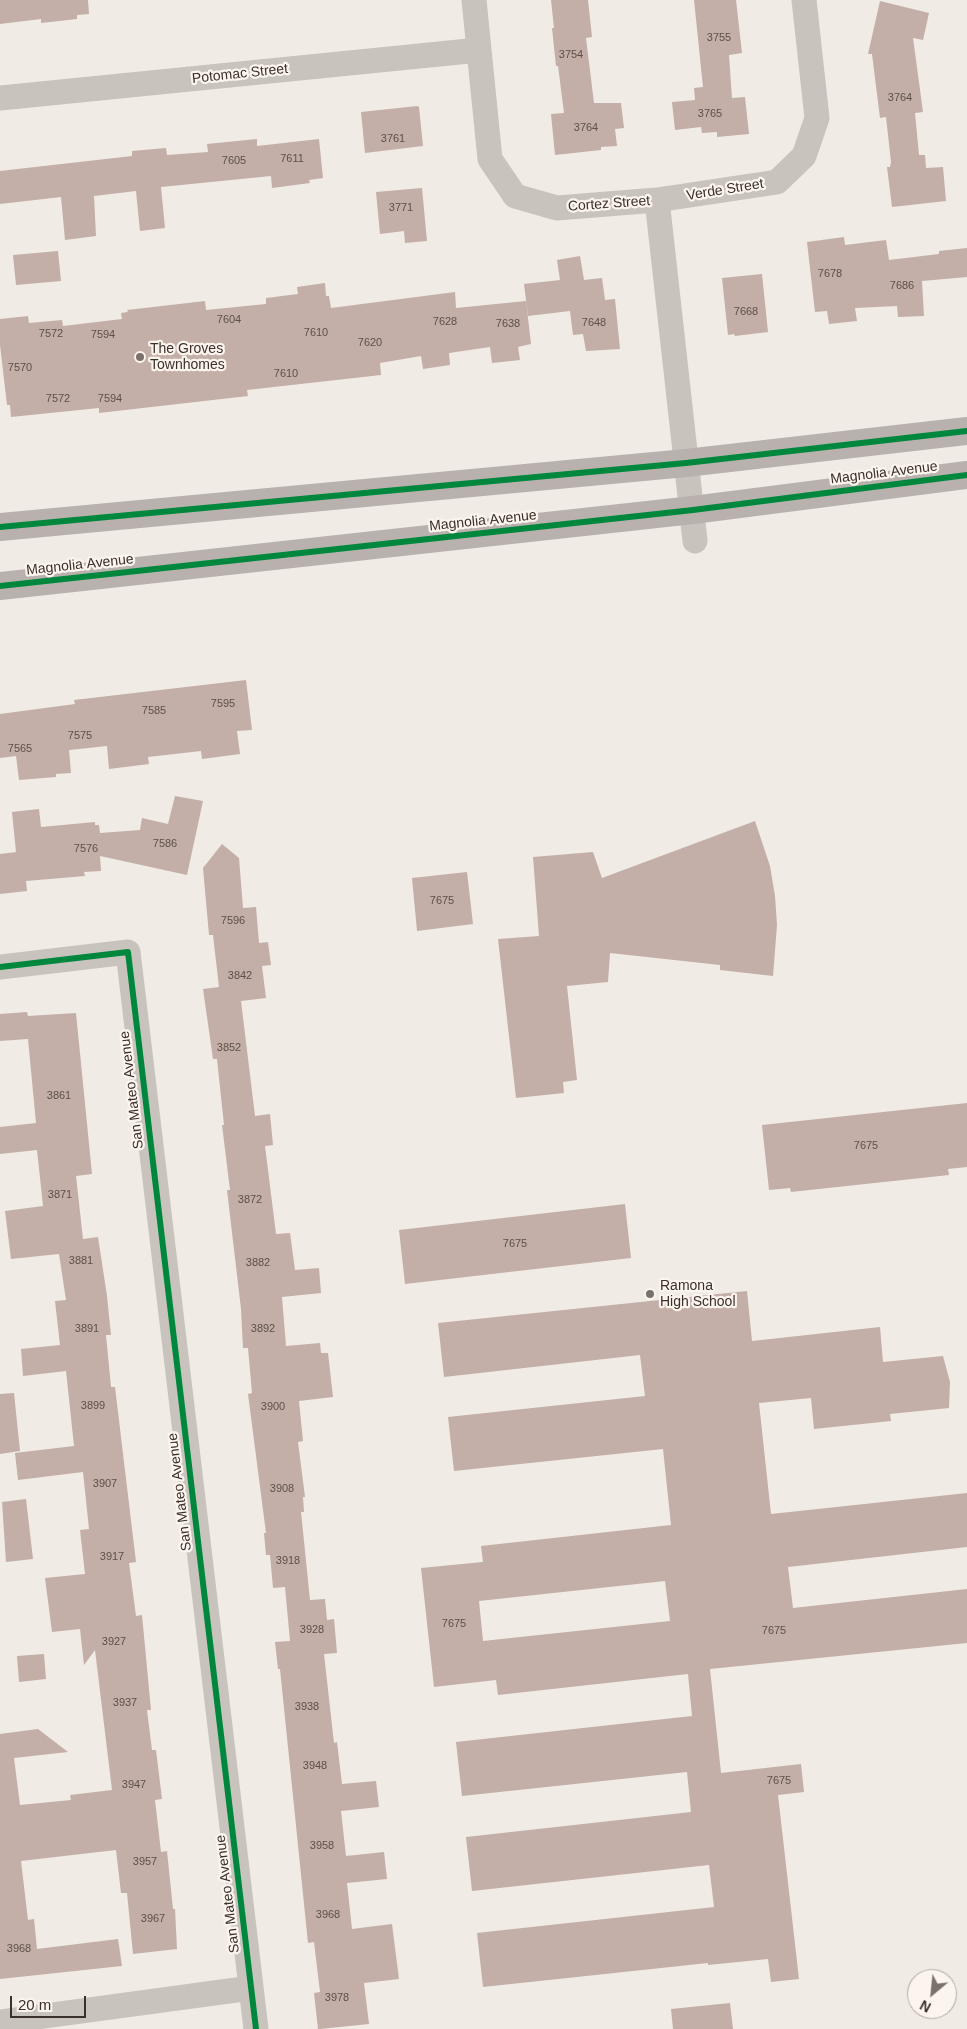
<!DOCTYPE html>
<html>
<head>
<meta charset="utf-8">
<style>
  body { margin:0 }
  #map { position:relative; width:967px; height:2029px; overflow:hidden; background:#f0ebe5; font-family:Helvetica,sans-serif }
  canvas { display:block }
  .north { position:absolute; left:907px; top:1969px; width:50px; height:50px; box-sizing:border-box; background:#fbf5ee; border:1px solid #aea6a0; border-radius:50%; rotate:208deg; font-size:14px; font-weight:700; line-height:20px; text-align:center; color:#3b302b }
  .north::after { content:''; display:block; margin:auto; width:18px; height:22px; background:#7a716c; clip-path:polygon(50% 0,100% 100%,50% 72%,0 100%) }
  .scale { position:absolute; left:10px; top:1996px; width:76px; height:22px; box-sizing:border-box; border:2px solid #3b302b; border-top:0; padding-left:6px; font-size:15px; line-height:18px; white-space:nowrap; color:#3b302b; -webkit-text-stroke:4px #fbf5ee; paint-order:stroke }
</style>
</head>
<body>
<div id="map">
<canvas width="967" height="2029"></canvas>
<div class="north">N</div>
<div class="scale">20 m</div>
</div>
<script>
const ctx = document.querySelector('canvas').getContext('2d');
ctx.lineJoin = 'round';
function fillPath(path, color) { ctx.fillStyle = color; ctx.fill(path, 'evenodd'); }
function trace(path, color, width, dash) { ctx.strokeStyle = color; ctx.lineWidth = width; ctx.lineCap = dash ? 'butt' : 'round'; ctx.setLineDash(dash || []); ctx.stroke(path); }
function write(font, color, halo, rows, align = 'center') {
  ctx.font = font + ' Helvetica,sans-serif'; ctx.lineWidth = 4.5; ctx.setLineDash([]); ctx.textBaseline = 'middle'; ctx.strokeStyle = halo; ctx.fillStyle = color; for (const [text, x, y, turn = 0] of rows) {
    ctx.save(); ctx.translate(x, y); ctx.rotate((+turn || 0) * Math.PI / 180); ctx.textAlign = isNaN(turn) ? turn : align; if (halo) ctx.strokeText(text, 0, 0); ctx.fillText(text, 0, 0); ctx.restore();
  }
}
const building = new Path2D(`
  M 0,0 L 88,0 L 89,14 L 77,15 L 77,19 L 41,23 L 41,19 L 0,24 Z
  M 551,0 L 588,0 L 592,37 L 586,38 L 594,103 L 621,103 L 624,128 L 615,129 L 617,146 L 601,147 L 601,150 L 555,155 L 551,114 L 564,113 L 558,66 L 556,66 L 552,28 L 554,28 Z
  M 694,0 L 736,0 L 742,53 L 729,55 L 732,98 L 745,97 L 749,134 L 717,137 L 717,132 L 702,133 L 701,127 L 675,130 L 672,102 L 695,100 L 694,88 L 703,87 Z
  M 880,1 L 929,13 L 923,40 L 913,38 L 923,112 L 915,113 L 919,155 L 925,155 L 926,168 L 943,167 L 946,201 L 892,207 L 887,167 L 890,167 L 891,162 L 886,117 L 880,118 L 872,54 L 868,54 Z
  M 417,106 L 419,107 L 423,146 L 365,153 L 361,112 Z
  M 257,139 L 257,146 L 319,139 L 323,178 L 309,180 L 310,183 L 272,188 L 271,176 L 161,187 L 165,228 L 140,231 L 136,191 L 94,196 L 96,236 L 65,240 L 61,197 L 0,204 L 0,171 L 132,156 L 132,151 L 166,148 L 167,155 L 208,152 L 207,144 Z
  M 422,188 L 427,241 L 405,243 L 404,231 L 380,234 L 376,192 Z
  M 844,237 L 845,245 L 886,240 L 889,260 L 939,254 L 939,251 L 967,248 L 967,277 L 922,281 L 924,316 L 898,317 L 897,306 L 855,308 L 857,321 L 829,324 L 827,311 L 815,312 L 807,242 Z
  M 58,251 L 61,281 L 16,285 L 13,255 Z
  M 580,256 L 584,280 L 602,278 L 605,300 L 615,299 L 620,349 L 586,351 L 583,334 L 573,335 L 570,311 L 528,316 L 524,284 L 560,280 L 557,260 Z
  M 762,274 L 768,332 L 735,336 L 734,334 L 728,335 L 722,278 Z
  M 325,283 L 326,296 L 329,296 L 331,308 L 455,292 L 456,308 L 526,301 L 531,344 L 518,347 L 520,360 L 492,363 L 490,347 L 449,353 L 450,365 L 423,369 L 421,356 L 380,363 L 381,375 L 247,390 L 248,396 L 99,413 L 99,408 L 11,417 L 10,405 L 7,405 L 0,345 L 0,319 L 28,316 L 29,323 L 62,320 L 63,326 L 122,319 L 121,313 L 128,312 L 127,310 L 205,301 L 206,310 L 266,304 L 266,298 L 298,294 L 297,287 Z
  M 246,680 L 252,730 L 237,731 L 240,754 L 202,759 L 201,751 L 148,757 L 149,764 L 109,769 L 107,746 L 69,750 L 71,773 L 56,774 L 56,777 L 19,780 L 16,756 L 0,758 L 0,714 L 75,704 L 74,700 Z
  M 175,796 L 203,801 L 187,875 L 100,856 L 101,871 L 84,872 L 85,876 L 26,881 L 27,891 L 0,894 L 0,854 L 16,852 L 12,812 L 39,809 L 41,827 L 95,822 L 95,825 L 99,825 L 100,833 L 140,830 L 142,818 L 168,824 Z
  M 755,821 L 770,866 L 775,896 L 777,925 L 773,976 L 720,970 L 720,965 L 610,953 L 608,982 L 567,986 L 577,1080 L 563,1082 L 564,1093 L 516,1098 L 498,939 L 539,936 L 533,857 L 593,852 L 602,878 Z
  M 222,844 L 239,858 L 243,908 L 256,907 L 259,943 L 268,942 L 271,965 L 262,966 L 266,998 L 241,1001 L 255,1116 L 270,1114 L 273,1145 L 265,1146 L 276,1234 L 290,1233 L 295,1270 L 319,1268 L 321,1293 L 282,1297 L 286,1346 L 320,1343 L 321,1353 L 328,1353 L 333,1397 L 299,1401 L 303,1441 L 298,1442 L 305,1497 L 303,1497 L 304,1512 L 301,1512 L 310,1600 L 325,1599 L 327,1620 L 334,1619 L 337,1653 L 324,1654 L 334,1743 L 337,1742 L 342,1784 L 376,1781 L 379,1807 L 341,1811 L 346,1856 L 384,1852 L 387,1879 L 347,1883 L 352,1929 L 392,1924 L 399,1979 L 364,1983 L 369,2024 L 320,2029 L 318,2029 L 314,1993 L 320,1992 L 314,1942 L 308,1943 L 280,1669 L 278,1669 L 275,1642 L 290,1641 L 285,1587 L 273,1588 L 270,1555 L 266,1555 L 264,1533 L 266,1533 L 248,1394 L 252,1393 L 248,1348 L 243,1348 L 241,1309 L 227,1190 L 230,1190 L 222,1125 L 224,1125 L 217,1059 L 213,1059 L 203,989 L 219,987 L 213,935 L 209,935 L 203,868 Z
  M 467,872 L 473,924 L 417,931 L 412,878 Z
  M 27,1012 L 28,1016 L 76,1013 L 92,1174 L 76,1176 L 83,1239 L 98,1237 L 107,1296 L 111,1335 L 106,1335 L 111,1387 L 115,1387 L 136,1562 L 129,1563 L 136,1616 L 142,1615 L 151,1710 L 147,1710 L 152,1750 L 156,1750 L 162,1799 L 155,1800 L 161,1852 L 167,1851 L 173,1909 L 175,1909 L 177,1949 L 133,1954 L 127,1893 L 121,1893 L 116,1850 L 21,1861 L 28,1920 L 34,1919 L 37,1949 L 118,1939 L 122,1966 L 0,1979 L 0,1734 L 38,1729 L 68,1752 L 14,1758 L 20,1805 L 71,1800 L 70,1795 L 112,1790 L 95,1650 L 84,1665 L 80,1629 L 52,1632 L 45,1578 L 85,1574 L 80,1530 L 89,1529 L 83,1472 L 18,1480 L 15,1453 L 74,1446 L 66,1371 L 23,1376 L 21,1349 L 60,1345 L 55,1301 L 66,1300 L 59,1254 L 11,1259 L 5,1211 L 43,1206 L 37,1150 L 0,1154 L 0,1127 L 36,1123 L 28,1039 L 0,1041 L 0,1014 Z
  M 967,1103 L 967,1167 L 948,1169 L 949,1175 L 791,1192 L 790,1188 L 769,1190 L 762,1125 Z
  M 625,1204 L 631,1258 L 405,1284 L 399,1230 Z
  M 747,1291 L 752,1341 L 880,1327 L 883,1362 L 943,1356 L 950,1382 L 949,1408 L 890,1414 L 891,1421 L 814,1429 L 811,1398 L 759,1403 L 771,1514 L 967,1493 L 967,1547 L 788,1567 L 793,1608 L 967,1589 L 967,1643 L 710,1669 L 721,1773 L 801,1764 L 804,1792 L 778,1795 L 799,1979 L 771,1982 L 768,1959 L 708,1965 L 708,1963 L 483,1987 L 477,1933 L 714,1907 L 709,1865 L 472,1891 L 466,1837 L 691,1812 L 687,1772 L 462,1796 L 456,1742 L 692,1716 L 688,1674 L 498,1695 L 496,1680 L 434,1687 L 421,1568 L 483,1562 L 481,1546 L 671,1525 L 663,1449 L 454,1471 L 448,1417 L 645,1396 L 640,1355 L 444,1377 L 438,1323 ZM 665,1581 L 670,1621 L 483,1641 L 479,1601 Z
  M 14,1393 L 20,1451 L 0,1454 L 0,1394 Z
  M 26,1499 L 33,1559 L 6,1562 L 2,1502 Z
  M 44,1654 L 46,1679 L 19,1682 L 17,1656 Z
  M 730,2003 L 733,2029 L 673,2029 L 671,2009 Z`);
const minor = new Path2D(`
  M 474,0 L 490,159 L 515,196 L 557,208 L 657,200 L 777,182 L 804,156 L 817,118 L 804,0
  M 0,98 L 479,50
  M 657,200 L 695,541
  M 0,967 L 128,952 L 256,2029
  M 0,2022 L 251,1988`);
const major = new Path2D(`
  M 0,527 L 686,463 L 967,431
  M 0,586 L 693,510 L 967,475`);
const cycleway = new Path2D(`
  M 0,527 L 686,463 L 967,431
  M 0,586 L 693,510 L 967,475
  M 0,967 L 128,952 L 256,2029`);
const markers = [
  [140,357,5,"#7a716c"],
  [650,1294,5,"#7a716c"]
];
const numberNames = [
  ["3755",719,38],
  ["3754",571,55],
  ["3764",900,98],
  ["3765",710,114],
  ["3764",586,128],
  ["3761",393,139],
  ["7611",292,159],
  ["7605",234,161],
  ["3771",401,208],
  ["7678",830,274],
  ["7686",902,286],
  ["7668",746,312],
  ["7604",229,320],
  ["7628",445,322],
  ["7648",594,323],
  ["7638",508,324],
  ["7610",316,333],
  ["7572",51,334],
  ["7594",103,335],
  ["7620",370,343],
  ["7570",20,368],
  ["7610",286,374],
  ["7572",58,399],
  ["7594",110,399],
  ["7595",223,704],
  ["7585",154,711],
  ["7575",80,736],
  ["7565",20,749],
  ["7586",165,844],
  ["7576",86,849],
  ["7675",442,901],
  ["7596",233,921],
  ["3842",240,976],
  ["3852",229,1048],
  ["3861",59,1096],
  ["7675",866,1146],
  ["3871",60,1195],
  ["3872",250,1200],
  ["7675",515,1244],
  ["3881",81,1261],
  ["3882",258,1263],
  ["3891",87,1329],
  ["3892",263,1329],
  ["3899",93,1406],
  ["3900",273,1407],
  ["3907",105,1484],
  ["3908",282,1489],
  ["3917",112,1557],
  ["3918",288,1561],
  ["7675",454,1624],
  ["3928",312,1630],
  ["7675",774,1631],
  ["3927",114,1642],
  ["3937",125,1703],
  ["3938",307,1707],
  ["3948",315,1766],
  ["7675",779,1781],
  ["3947",134,1785],
  ["3958",322,1846],
  ["3957",145,1862],
  ["3968",328,1915],
  ["3967",153,1919],
  ["3968",19,1949],
  ["3978",337,1998]
];
const streetNames = [
  ["Potomac Street",240,74,-6],
  ["Verde Street",725,190,-9],
  ["Cortez Street",609,204,-4],
  ["Magnolia Avenue",884,473,-7],
  ["Magnolia Avenue",483,521,-6],
  ["Magnolia Avenue",80,565,-6],
  ["San Mateo Avenue",132,1090,-97],
  ["San Mateo Avenue",180,1492,-97],
  ["San Mateo Avenue",228,1894,-97]
];
const poiNames = [
  ["The Groves",150,349],
  ["Townhomes",150,365],
  ["Ramona",660,1286],
  ["High School",660,1302]
];
fillPath(building, '#c3afa7');
trace(minor, '#c9c3be', 25);
trace(major, '#b8b1ad', 28);
trace(cycleway, '#00873e', 6);
for (const [x, y, r, color] of markers) { const dot = new Path2D(); dot.arc(x, y, r, 0, 2 * Math.PI); ctx.fillStyle = color; ctx.fill(dot); trace(dot, '#fbf5ee', 2); }
write('11px', '#5d504a', null, numberNames);
write('14px', '#3b302b', '#fbf5ee', streetNames);
write('14px', '#3b302b', '#fbf5ee', poiNames, 'left');
</script>
</body>
</html>
